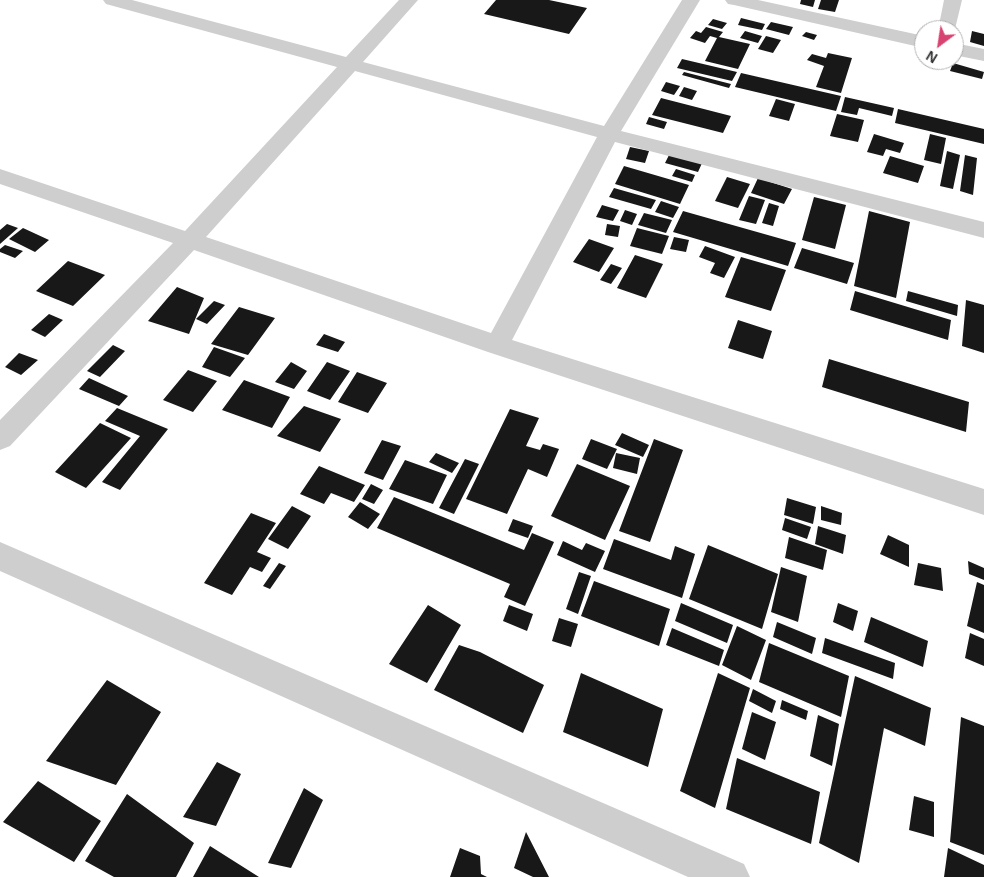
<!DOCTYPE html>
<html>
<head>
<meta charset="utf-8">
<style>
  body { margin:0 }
  #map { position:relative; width:984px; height:877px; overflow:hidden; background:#fff; font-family:Helvetica,sans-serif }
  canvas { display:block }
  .north { position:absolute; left:914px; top:20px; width:50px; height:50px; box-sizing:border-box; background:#fff; border:1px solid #adadad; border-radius:50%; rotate:211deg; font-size:14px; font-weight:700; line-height:20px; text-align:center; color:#313131 }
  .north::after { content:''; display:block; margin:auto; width:18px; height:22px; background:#d84472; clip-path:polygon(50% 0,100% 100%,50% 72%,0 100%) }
</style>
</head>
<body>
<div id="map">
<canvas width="984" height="877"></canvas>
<div class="north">N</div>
</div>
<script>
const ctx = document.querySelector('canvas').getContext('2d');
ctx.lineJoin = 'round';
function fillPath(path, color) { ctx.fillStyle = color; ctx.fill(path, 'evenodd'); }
const building = new Path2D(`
  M 496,0 L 549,0 L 587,8 L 569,34 L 484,14 Z
  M 801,0 L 815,0 L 813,7 L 800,4 Z
  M 821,0 L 839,0 L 835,12 L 818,9 Z
  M 741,18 L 765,24 L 762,30 L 738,25 Z
  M 713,19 L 727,23 L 722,29 L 708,25 Z
  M 771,22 L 793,27 L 789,35 L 766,29 Z
  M 706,27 L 723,32 L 719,37 L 750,44 L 738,69 L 705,61 L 717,38 L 710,36 L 705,43 L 690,38 L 696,31 L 701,33 Z
  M 745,31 L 762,36 L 758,43 L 740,38 Z
  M 972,31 L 984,34 L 984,46 L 970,42 Z
  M 806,32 L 817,35 L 814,40 L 802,36 Z
  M 766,36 L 781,40 L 773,53 L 758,49 Z
  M 828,53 L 852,58 L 841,93 L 816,87 L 824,66 L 807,60 L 812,54 L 826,58 Z
  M 682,59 L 737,72 L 732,81 L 677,68 Z
  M 953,63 L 984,72 L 982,79 L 950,71 Z
  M 684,72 L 731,84 L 729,88 L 682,75 Z
  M 741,73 L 841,96 L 836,111 L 735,87 Z
  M 666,82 L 680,86 L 674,95 L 661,91 Z
  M 684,87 L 697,91 L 692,100 L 679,96 Z
  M 845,97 L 894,108 L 892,116 L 859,108 L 857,115 L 841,112 Z
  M 661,98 L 731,116 L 723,133 L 652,115 Z
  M 776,99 L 795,104 L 789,121 L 769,116 Z
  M 898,109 L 984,129 L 984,144 L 895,123 Z
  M 837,114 L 864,120 L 858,142 L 830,136 Z
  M 649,117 L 667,122 L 664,129 L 646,124 Z
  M 874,134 L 904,143 L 900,153 L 886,149 L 883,156 L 867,152 Z
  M 930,134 L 946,138 L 941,164 L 924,160 Z
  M 630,147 L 649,151 L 645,163 L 626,159 Z
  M 947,151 L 960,155 L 953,189 L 940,186 Z
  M 670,153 L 703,161 L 698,172 L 665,163 Z
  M 965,155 L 977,158 L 973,195 L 960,191 Z
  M 890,156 L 924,166 L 918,183 L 883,173 Z
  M 624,166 L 689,185 L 680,204 L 615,184 Z
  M 676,169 L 695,175 L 692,182 L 672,176 Z
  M 727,177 L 750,184 L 738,208 L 715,201 Z
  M 758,178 L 792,189 L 784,204 L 751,193 Z
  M 614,188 L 656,200 L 651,209 L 609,197 Z
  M 749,196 L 765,200 L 756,224 L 739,220 Z
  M 814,197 L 846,205 L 835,249 L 802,240 Z
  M 661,201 L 679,207 L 673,218 L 655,212 Z
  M 769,203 L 779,206 L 773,226 L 762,223 Z
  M 602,205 L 619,210 L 613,221 L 596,217 Z
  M 625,210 L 637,214 L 632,225 L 620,221 Z
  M 683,211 L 796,243 L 788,266 L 673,232 Z
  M 869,211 L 910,222 L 896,298 L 854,286 Z
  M 644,213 L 672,220 L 666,233 L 638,225 Z
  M 7,224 L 18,228 L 0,244 L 0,230 Z
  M 607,224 L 620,226 L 618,237 L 605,235 Z
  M 23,228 L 49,240 L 35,252 L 9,239 Z
  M 637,228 L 669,236 L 662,254 L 630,246 Z
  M 674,237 L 689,240 L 686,252 L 670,249 Z
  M 589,239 L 614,248 L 599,272 L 573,262 Z
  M 5,245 L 23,251 L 15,258 L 0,252 L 0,249 Z
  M 705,246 L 735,257 L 724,278 L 710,273 L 715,263 L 699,257 Z
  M 802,248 L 854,263 L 847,284 L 794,268 Z
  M 635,255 L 663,264 L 646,298 L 617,288 Z
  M 741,257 L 786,270 L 771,311 L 725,297 Z
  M 68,261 L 105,275 L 73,306 L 36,291 Z
  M 611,264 L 622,268 L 611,284 L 600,280 Z
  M 177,287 L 204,298 L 189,334 L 148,321 Z
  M 855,291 L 951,320 L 948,340 L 850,310 Z
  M 908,291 L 958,305 L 957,316 L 906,301 Z
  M 966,300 L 984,305 L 984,353 L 962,346 Z
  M 214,301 L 225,305 L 207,324 L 196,319 Z
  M 239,307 L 275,318 L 248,355 L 211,344 Z
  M 49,314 L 63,320 L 45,337 L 31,330 Z
  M 738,320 L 772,331 L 763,359 L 728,348 Z
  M 324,334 L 345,342 L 338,352 L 316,345 Z
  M 113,345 L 125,351 L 100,377 L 87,371 Z
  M 214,347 L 245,358 L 230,377 L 202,367 Z
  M 19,353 L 38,360 L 21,375 L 5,367 Z
  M 829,359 L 969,402 L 966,432 L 822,387 Z
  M 291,362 L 307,371 L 294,389 L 275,382 Z
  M 327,362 L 350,371 L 330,400 L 307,391 Z
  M 188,370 L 217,381 L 193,412 L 163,400 Z
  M 357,372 L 387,383 L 368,413 L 338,402 Z
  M 89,378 L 128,396 L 119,406 L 79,389 Z
  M 244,380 L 290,397 L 272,428 L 222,410 Z
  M 304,406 L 341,419 L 320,452 L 277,436 Z
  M 117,408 L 168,429 L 120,490 L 102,482 L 140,436 L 105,421 Z
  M 510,409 L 539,418 L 526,446 L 540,450 L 543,444 L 559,449 L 547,477 L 528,469 L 507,514 L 466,499 Z
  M 100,423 L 131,438 L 86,488 L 55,472 Z
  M 622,433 L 649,445 L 643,457 L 615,445 Z
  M 591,439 L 617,449 L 607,469 L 582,459 Z
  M 654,439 L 683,450 L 650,542 L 619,531 Z
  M 382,440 L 401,446 L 383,480 L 364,473 Z
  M 436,453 L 459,463 L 452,473 L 429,462 Z
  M 616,453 L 640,458 L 637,474 L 613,468 Z
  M 465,459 L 479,464 L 454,514 L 439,508 Z
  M 405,460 L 447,475 L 433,504 L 389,489 Z
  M 577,464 L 630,486 L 605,540 L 551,516 Z
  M 319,466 L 365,485 L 354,502 L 331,493 L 324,504 L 300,494 Z
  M 371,484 L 383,490 L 374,504 L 362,499 Z
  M 394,497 L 524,550 L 532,533 L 554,542 L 525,606 L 504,597 L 510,584 L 377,528 Z
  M 787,498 L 816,507 L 813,524 L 784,515 Z
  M 360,502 L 380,514 L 368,529 L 348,517 Z
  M 292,506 L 311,516 L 288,549 L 268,539 Z
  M 821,506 L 842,513 L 841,525 L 821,520 Z
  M 251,513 L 276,523 L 257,552 L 271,558 L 262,572 L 250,567 L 232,595 L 204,583 Z
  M 785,518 L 811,527 L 807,539 L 782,530 Z
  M 513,519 L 533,526 L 528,538 L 508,531 Z
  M 818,526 L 846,535 L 843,554 L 815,544 Z
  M 888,535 L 909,545 L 909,567 L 880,554 Z
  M 789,537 L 827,550 L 823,570 L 785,558 Z
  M 614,539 L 671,560 L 675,546 L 695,554 L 682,598 L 603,569 Z
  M 563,541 L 582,550 L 586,543 L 605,551 L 595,572 L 557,555 Z
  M 708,545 L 778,574 L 762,629 L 689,599 Z
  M 968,561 L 984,568 L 984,580 L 969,574 Z
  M 279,563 L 286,566 L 270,589 L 263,586 Z
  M 918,563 L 941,568 L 943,591 L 914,585 Z
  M 781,567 L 807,576 L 798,622 L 771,612 Z
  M 579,572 L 591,576 L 578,614 L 566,609 Z
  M 594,581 L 670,609 L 659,646 L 581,616 Z
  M 977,582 L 984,585 L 984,633 L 967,626 Z
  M 681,603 L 733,625 L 727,643 L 675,621 Z
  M 838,603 L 858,611 L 853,631 L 833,622 Z
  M 428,605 L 461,625 L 427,683 L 389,664 Z
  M 509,605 L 533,614 L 527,631 L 503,621 Z
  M 871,617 L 928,641 L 923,667 L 864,642 Z
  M 559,618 L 578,624 L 571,647 L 552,641 Z
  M 777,622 L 816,638 L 812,654 L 773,637 Z
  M 737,626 L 766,640 L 751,680 L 722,665 Z
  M 672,628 L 724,650 L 719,666 L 666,645 Z
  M 970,633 L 984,639 L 984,666 L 965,658 Z
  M 825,638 L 895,663 L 893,679 L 822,653 Z
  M 769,643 L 849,676 L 841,717 L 759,682 Z
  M 459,645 L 480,652 L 544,685 L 523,733 L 434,690 Z
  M 581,673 L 663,709 L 648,767 L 563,732 Z
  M 718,673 L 750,688 L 715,808 L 680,791 Z
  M 855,676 L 931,708 L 925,746 L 884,728 L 859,863 L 819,843 Z
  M 107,680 L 161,712 L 116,785 L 46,761 Z
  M 753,689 L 776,701 L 772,713 L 749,701 Z
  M 782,700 L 808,711 L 806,720 L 780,709 Z
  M 752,712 L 776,722 L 765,760 L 742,749 Z
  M 818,715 L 839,724 L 832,766 L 810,756 Z
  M 961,717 L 984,726 L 984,855 L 950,842 Z
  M 737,758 L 820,792 L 811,844 L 726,809 Z
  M 217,762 L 241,774 L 216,826 L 183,817 Z
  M 38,781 L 101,821 L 74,862 L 3,822 Z
  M 304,788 L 323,800 L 291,868 L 268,863 Z
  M 127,794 L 194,843 L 176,877 L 114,877 L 85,861 Z
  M 914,796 L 934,802 L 934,837 L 909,830 Z
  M 526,832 L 549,877 L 533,877 L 514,868 Z
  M 210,846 L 259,877 L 193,877 Z
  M 460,848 L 480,856 L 481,874 L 487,877 L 450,877 Z
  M 948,848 L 984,865 L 984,877 L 944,877 Z`);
const street = new Path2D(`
  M 103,0 L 132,0 L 346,57 L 399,0 L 418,0 L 363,62 L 604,126 L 682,0 L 700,0 L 621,131 L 984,222 L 984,238 L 615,142 L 512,340 L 984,489 L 984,515 L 488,352 L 194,250 L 10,446 L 0,450 L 0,420 L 173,243 L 0,184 L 0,169 L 185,231 L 337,67 L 106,4 ZM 355,71 L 597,137 L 491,333 L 206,237 Z
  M 725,0 L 758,0 L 924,36 L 924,48 L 734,5 L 728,4 Z
  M 944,0 L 962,0 L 954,33 L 954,30 L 938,30 Z
  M 954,43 L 984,49 L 984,61 L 954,55 Z
  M 0,542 L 744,864 L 750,877 L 688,877 L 0,571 Z`);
fillPath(building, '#181818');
fillPath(street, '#cecece');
</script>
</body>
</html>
